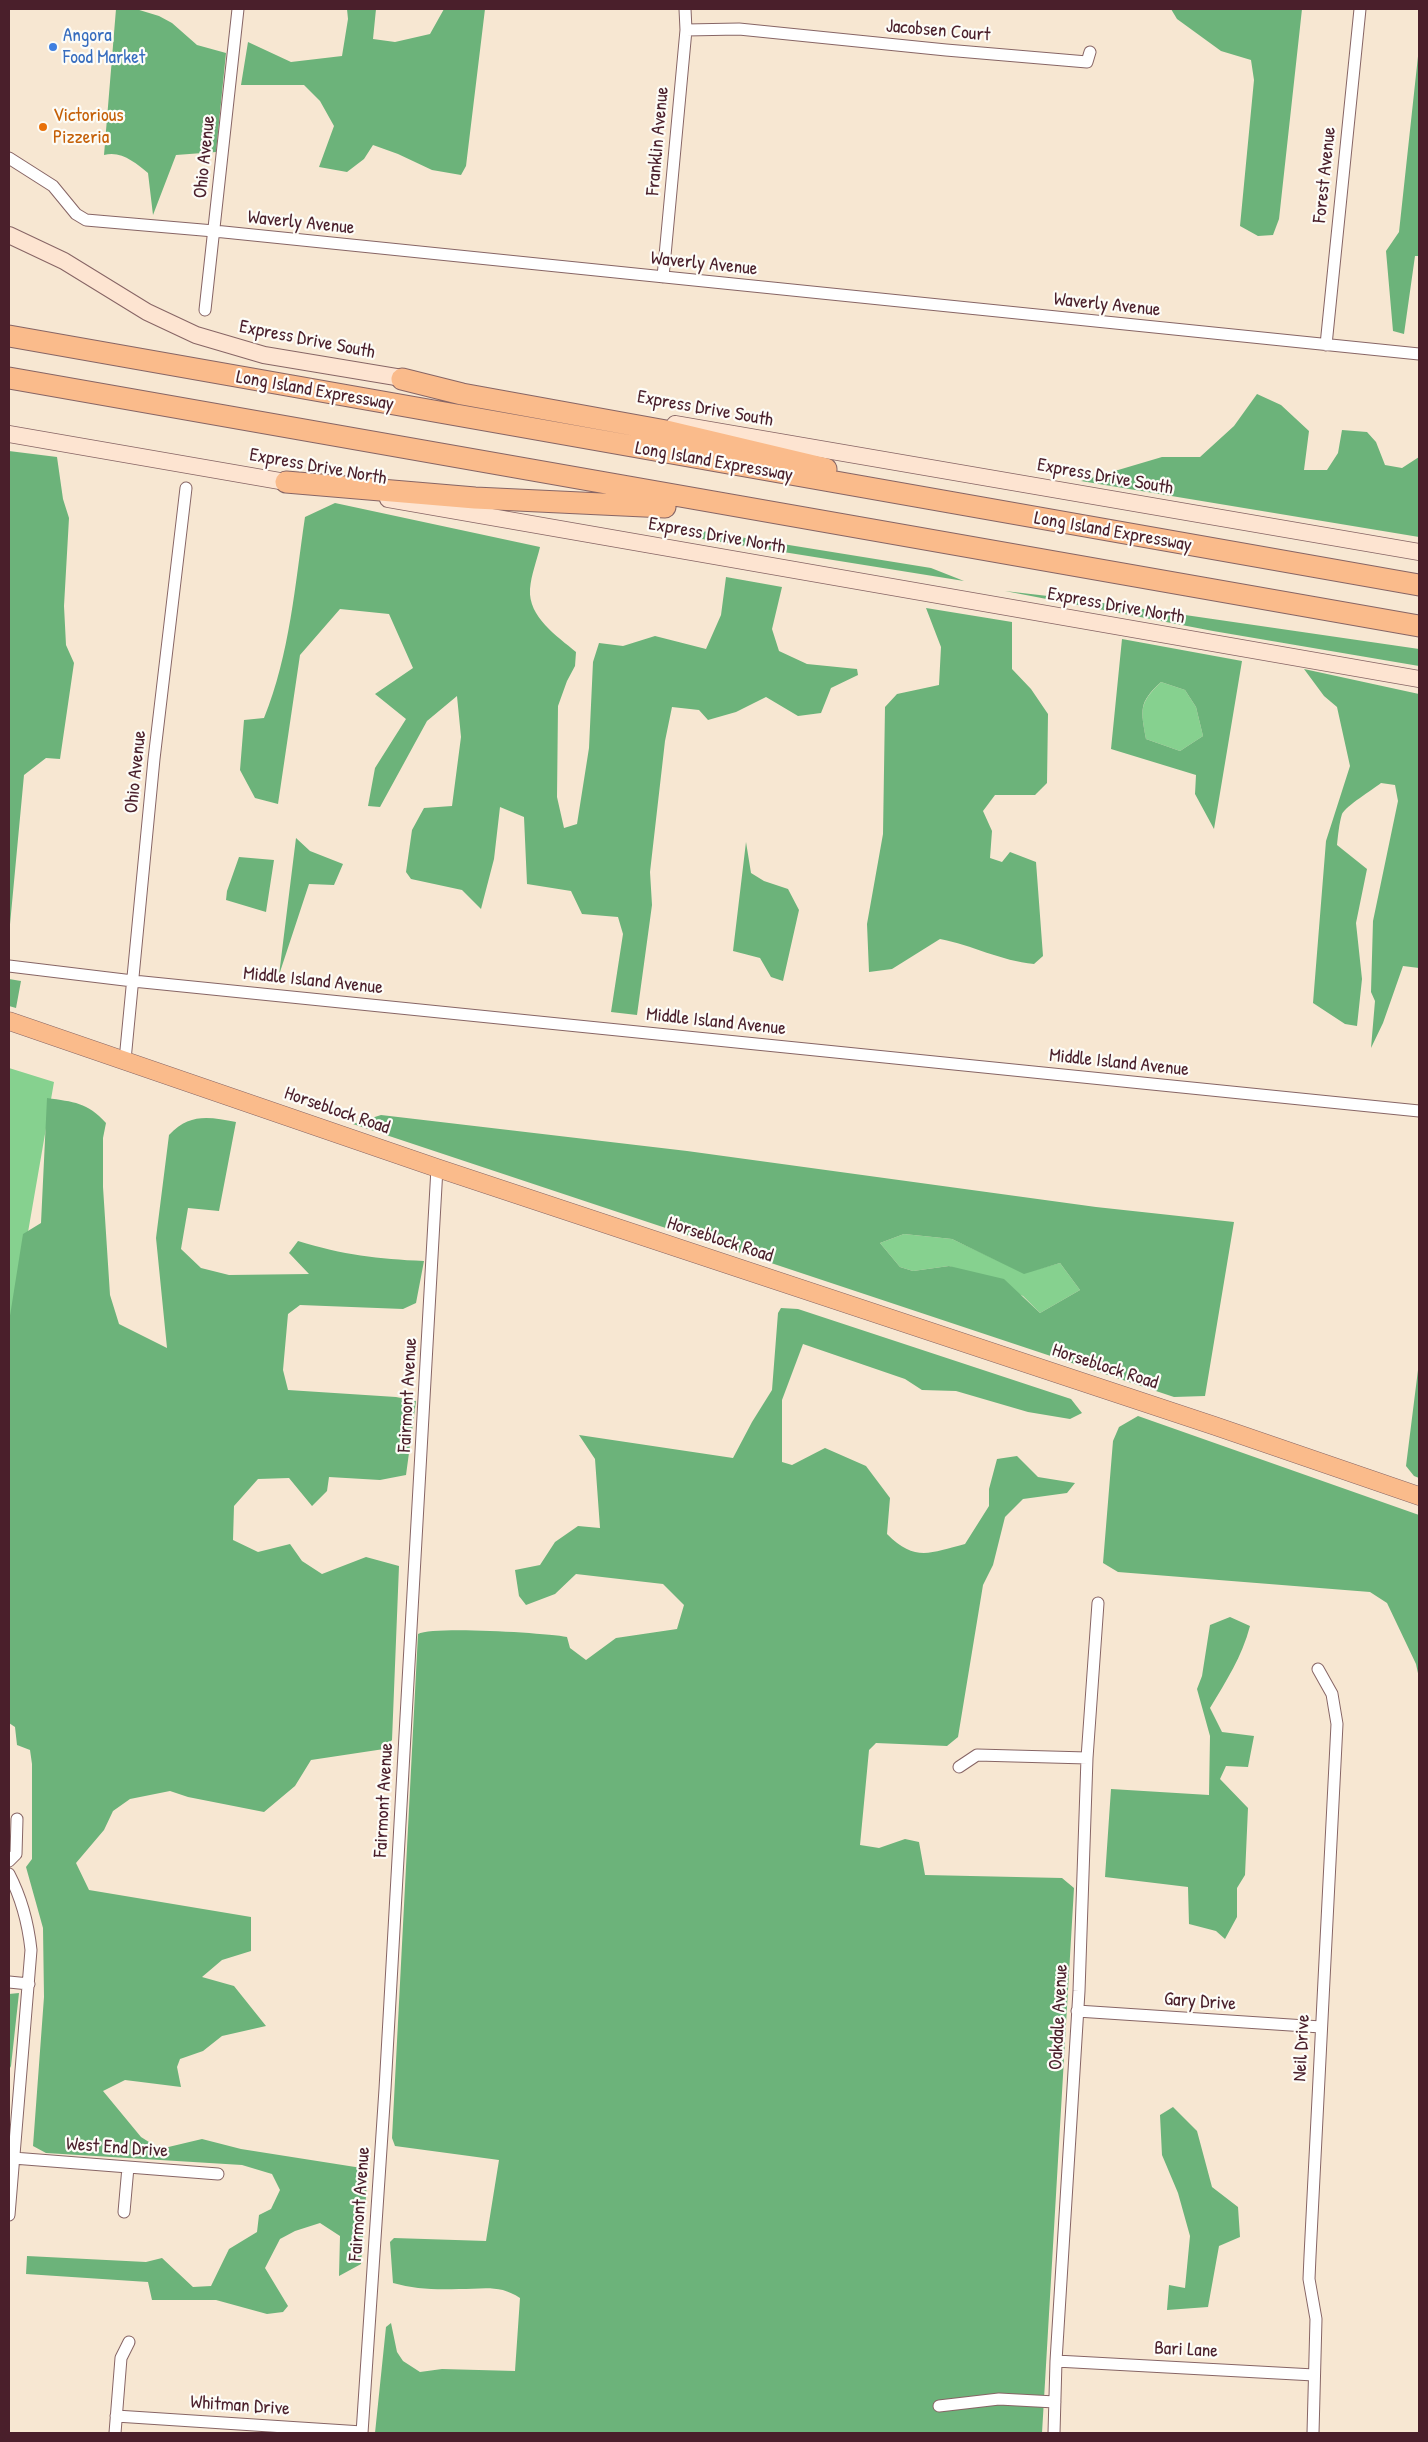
<!DOCTYPE html>
<html>
<head>
<meta charset="utf-8">
<style>
  body { margin:0 }
  #map { position:relative; width:1428px; height:2442px; overflow:hidden; background:#f7e7d2; font-family:"Patrick Hand",sans-serif }
  canvas { display:block }
  .frame { position:absolute; inset:0; border:10px solid #4a1f2b; pointer-events:none }
</style>
</head>
<body>
<div id="map">
<canvas width="1428" height="2442"></canvas>
<div class="frame"></div>
</div>
<script>
const ctx = document.querySelector('canvas').getContext('2d');
ctx.lineJoin = 'round';
function fillPath(path, color) { ctx.fillStyle = color; ctx.fill(path, 'evenodd'); }
function trace(path, color, width, dash) { ctx.strokeStyle = color; ctx.lineWidth = width; ctx.lineCap = dash ? 'butt' : 'round'; ctx.setLineDash(dash || []); ctx.stroke(path); }
function write(font, color, halo, rows, align = 'center') {
  ctx.font = font + ' "Patrick Hand",sans-serif'; ctx.lineWidth = 4.5; ctx.setLineDash([]); ctx.textBaseline = 'middle'; ctx.strokeStyle = halo; ctx.fillStyle = color; for (const [text, x, y, turn = 0] of rows) {
    ctx.save(); ctx.translate(x, y); ctx.rotate((+turn || 0) * Math.PI / 180); ctx.textAlign = isNaN(turn) ? turn : align; if (halo) ctx.strokeText(text, 0, 0); ctx.fillText(text, 0, 0); ctx.restore();
  }
}
const green = new Path2D(`
  M 1161,682 L 1185,690 L 1196,707 L 1203,736 L 1180,751 L 1146,739 C 1141,710 1138,704 1161,682 Z
  M 9,1068 L 54,1082 L 9,1342 Z
  M 904,1234 L 952,1239 L 1024,1273 L 1060,1263 L 1080,1290 L 1040,1313 L 1023,1296 L 949,1266 L 913,1271 L 900,1267 L 880,1243 Z`);
const forest = new Path2D(`
  M 116,9 L 136,9 L 159,16 L 172,23 L 197,45 L 226,53 L 216,152 L 176,155 L 153,215 L 148,173 C 136,163 121,150 104,155 Z
  M 347,9 L 376,9 L 373,39 L 395,42 L 430,34 L 444,9 L 485,9 L 466,166 L 461,175 L 432,170 L 398,154 L 373,145 L 364,159 L 347,172 L 319,167 L 334,126 L 320,101 L 304,85 L 241,85 L 248,42 L 291,62 L 342,56 L 348,19 Z
  M 1171,9 L 1302,9 L 1279,219 L 1273,235 L 1258,236 L 1240,226 L 1254,80 L 1251,60 L 1221,51 L 1177,19 Z
  M 1419,47 L 1419,256 L 1415,256 L 1404,334 L 1393,331 L 1386,251 L 1399,232 Z
  M 1257,394 L 1281,405 L 1309,431 L 1304,470 L 1327,470 L 1338,453 L 1342,430 L 1367,432 L 1376,442 L 1385,465 L 1402,468 L 1419,457 L 1419,537 L 1081,481 L 1162,457 L 1200,457 L 1234,426 Z
  M 9,451 L 57,457 L 63,499 L 69,518 L 64,606 L 66,645 L 74,663 L 60,759 L 46,758 L 24,775 L 9,935 Z
  M 335,503 L 540,547 C 537,560 531,575 530,589 C 528,617 557,636 576,652 L 575,666 L 567,681 L 558,706 L 557,797 L 564,828 L 577,824 L 589,748 L 593,662 L 599,643 L 623,646 L 655,636 L 706,649 L 721,615 L 726,577 L 782,587 L 772,629 L 779,651 L 807,664 L 857,669 L 858,675 L 831,688 L 821,713 L 798,716 L 766,697 L 736,712 L 708,720 L 699,710 L 672,707 L 665,741 L 650,872 L 652,905 L 637,1015 L 611,1012 L 623,934 L 618,917 L 582,914 L 571,891 L 527,884 L 524,817 L 500,807 L 494,859 L 481,909 L 462,890 L 411,879 L 406,872 L 412,830 L 424,808 L 452,806 L 461,737 L 457,696 L 427,721 L 380,807 L 368,806 L 375,768 L 406,719 L 375,694 L 413,668 L 389,614 L 340,609 L 300,655 L 278,804 L 255,798 L 240,770 L 244,720 L 264,718 C 290,654 295,584 305,517 Z
  M 690,529 L 931,568 L 964,581 L 696,538 Z
  M 1005,591 L 1082,600 L 1419,649 L 1419,666 L 1213,631 Z
  M 926,608 L 1012,622 L 1012,669 L 1031,689 L 1048,714 L 1047,783 L 1035,795 L 995,795 L 983,811 L 992,831 L 990,858 L 1002,862 L 1010,852 L 1036,862 L 1043,956 L 1034,964 C 1001,961 972,945 940,939 L 892,969 L 869,972 L 867,924 L 883,834 L 885,707 L 897,694 L 939,685 L 941,647 Z
  M 1122,639 L 1242,661 L 1214,829 L 1195,794 L 1196,775 L 1111,749 ZM 1161,682 L 1185,690 L 1196,707 L 1203,736 L 1180,751 L 1146,739 C 1141,710 1138,703 1161,682 Z
  M 1304,669 L 1419,694 L 1419,968 L 1403,966 L 1383,1023 L 1371,1048 L 1375,1001 L 1371,992 L 1373,921 L 1398,801 L 1395,785 L 1381,783 C 1372,790 1346,806 1342,814 C 1339,824 1338,836 1337,845 L 1367,869 L 1356,923 L 1362,979 L 1357,1026 L 1345,1024 L 1313,1003 L 1326,841 L 1350,766 L 1337,707 L 1324,696 Z
  M 296,838 L 310,851 L 343,864 L 334,885 L 309,884 L 279,975 Z
  M 746,842 L 751,873 L 764,881 L 788,889 L 799,910 L 783,981 L 771,977 L 760,958 L 733,951 Z
  M 239,857 L 274,860 L 266,912 L 226,900 L 227,891 Z
  M 9,979 L 21,981 L 16,1008 L 9,1006 Z
  M 47,1098 C 74,1102 87,1102 106,1123 L 103,1138 L 103,1187 L 110,1295 L 119,1324 L 167,1348 L 156,1238 L 169,1135 C 190,1113 209,1117 236,1122 L 219,1211 L 188,1208 L 181,1249 L 201,1268 L 229,1275 L 309,1274 L 289,1253 L 298,1241 C 343,1255 378,1259 424,1261 L 416,1303 L 403,1309 L 300,1305 L 288,1314 L 283,1370 L 288,1390 L 396,1397 L 416,1401 L 406,1475 L 380,1480 L 329,1477 L 327,1491 L 312,1506 L 289,1478 L 258,1479 L 234,1506 L 233,1540 L 258,1552 L 290,1544 L 302,1561 L 322,1574 L 366,1557 L 399,1566 L 392,1740 L 384,1749 L 311,1760 L 295,1786 L 264,1812 L 188,1797 L 170,1791 L 130,1799 L 113,1811 L 104,1830 L 76,1863 L 89,1890 L 251,1917 L 251,1951 L 222,1960 L 202,1977 L 234,1986 L 266,2026 L 222,2036 L 203,2051 L 180,2059 L 177,2067 L 181,2087 L 125,2080 L 103,2091 L 141,2137 L 160,2149 L 202,2139 L 241,2149 L 368,2169 L 361,2264 L 339,2276 L 340,2236 L 320,2223 L 295,2231 L 280,2239 L 265,2268 L 288,2306 L 283,2312 L 267,2314 L 216,2300 L 152,2300 L 148,2282 L 26,2274 L 27,2256 L 146,2262 L 162,2258 L 193,2287 L 211,2286 L 229,2249 L 257,2232 L 259,2215 L 271,2209 L 280,2190 L 272,2174 L 242,2165 L 46,2153 L 33,2146 L 44,1997 L 43,1928 L 26,1867 L 32,1859 L 32,1764 L 30,1750 L 17,1745 L 15,1727 L 9,1723 L 9,1322 L 23,1234 L 41,1223 Z
  M 381,1115 L 687,1151 L 1096,1207 L 1234,1222 L 1205,1396 L 1174,1397 L 353,1124 ZM 904,1234 L 952,1239 L 1024,1274 L 1060,1263 L 1080,1290 L 1040,1313 L 1004,1279 L 949,1266 L 913,1271 L 900,1267 L 880,1243 Z
  M 781,1308 L 798,1309 L 1071,1399 L 1082,1413 L 1070,1419 L 1028,1412 L 956,1391 L 922,1390 L 905,1379 L 803,1344 L 782,1400 L 782,1462 L 792,1465 L 825,1448 L 866,1466 L 890,1498 L 887,1534 C 915,1562 930,1553 965,1544 L 989,1506 L 989,1489 L 997,1459 L 1017,1456 L 1038,1477 L 1075,1483 L 1067,1493 L 1023,1499 L 1005,1517 L 993,1565 L 983,1585 L 958,1737 L 947,1746 L 876,1743 L 869,1750 L 860,1845 L 879,1848 L 905,1839 L 919,1842 L 925,1875 L 1062,1878 L 1074,1888 L 1042,2433 L 375,2433 L 386,2327 L 391,2323 L 397,2352 L 403,2361 L 420,2372 L 442,2369 L 515,2371 L 520,2298 C 500,2284 482,2289 459,2289 C 436,2290 414,2289 393,2283 L 390,2242 L 394,2238 L 486,2241 L 499,2160 L 395,2146 L 392,2138 L 418,1634 C 434,1626 544,1633 567,1637 L 570,1648 L 586,1660 L 616,1638 L 677,1629 L 684,1605 L 663,1584 L 576,1574 L 555,1594 L 526,1605 L 519,1596 L 515,1570 L 540,1565 L 555,1542 L 578,1526 L 600,1528 L 595,1459 L 579,1435 L 733,1458 L 752,1422 L 772,1390 L 778,1313 Z
  M 1419,1362 L 1419,1478 L 1414,1476 L 1406,1466 Z
  M 1138,1416 L 1419,1515 L 1419,1678 L 1416,1664 L 1387,1603 L 1370,1592 L 1118,1572 L 1103,1563 L 1113,1441 L 1119,1427 Z
  M 1230,1617 L 1250,1626 C 1242,1657 1226,1681 1210,1708 L 1222,1732 L 1254,1736 L 1248,1767 L 1226,1766 L 1220,1779 L 1248,1808 L 1245,1875 L 1237,1888 L 1237,1917 L 1225,1939 L 1216,1931 L 1189,1924 L 1188,1887 L 1105,1877 L 1111,1789 L 1209,1795 L 1210,1736 L 1197,1689 L 1202,1676 L 1210,1625 Z
  M 19,1993 L 11,2066 L 9,2070 L 9,1994 Z
  M 1173,2107 L 1197,2131 L 1212,2187 L 1238,2207 L 1240,2237 L 1219,2246 L 1208,2307 L 1167,2310 L 1169,2285 L 1185,2288 L 1190,2236 L 1178,2193 L 1162,2155 L 1160,2115 Z`);
const street = new Path2D(`
  M 686,30 L 739,29 L 946,50 L 1087,62 L 1090,52
  M 9,158 L 53,186 L 76,214 L 86,220 L 214,231 L 1419,354
  M 663,277 L 686,30 L 685,9
  M 205,310 L 238,9
  M 1326,345 L 1360,9
  M 9,966 L 133,981 L 1419,1111
  M 125,1060 L 154,759 L 186,488
  M 959,1767 L 977,1755 L 1087,1758
  M 9,1861 L 16,1854 L 17,1819
  M 9,1874 C 22,1899 28,1922 31,1950 L 9,2215
  M 9,1982 L 29,1984
  M 1077,2011 L 1321,2027
  M 13,2158 L 218,2174
  M 124,2212 L 128,2167
  M 1056,2361 L 1314,2375
  M 939,2406 L 999,2399 L 1055,2402
  M 116,2416 L 362,2432
  M 115,2433 L 121,2358 L 129,2342
  M 362,2433 L 385,2089 L 437,1168
  M 1054,2433 L 1056,2361 L 1079,1991 L 1087,1758 L 1098,1603
  M 1313,2433 L 1316,2319 L 1309,2279 L 1310,2256 L 1337,1724 L 1332,1694 L 1318,1669`);
const secondary = new Path2D(`
  M 9,235 L 64,261 L 147,312 L 196,335 L 264,355 L 414,380
  M 675,424 L 1419,552
  M 9,434 L 297,484
  M 388,499 L 1419,679`);
const primary = new Path2D(`
  M 9,1021 L 437,1168 L 1215,1426 L 1419,1496`);
const highway = new Path2D(`
  M 9,336 L 1419,585
  M 9,378 L 1419,626
  M 402,379 L 462,394 L 666,431 L 826,469
  M 286,482 L 475,498 L 665,507`);
const markers = [
  [53,47,5,"#3f7fe0"],
  [43,127,5,"#e8710a"]
];
const streetNames = [
  ["Jacobsen Court",938,31,5],
  ["Franklin Avenue",658,141,-85],
  ["Ohio Avenue",205,157,-84],
  ["Forest Avenue",1325,175,-84],
  ["Waverly Avenue",301,223,6],
  ["Waverly Avenue",704,264,6],
  ["Waverly Avenue",1107,305,6],
  ["Express Drive South",307,340,11],
  ["Long Island Expressway",315,391,10],
  ["Express Drive South",705,409,10],
  ["Long Island Expressway",714,462,10],
  ["Express Drive North",318,467,10],
  ["Express Drive South",1105,477,10],
  ["Long Island Expressway",1113,532,10],
  ["Express Drive North",717,536,10],
  ["Express Drive North",1116,606,10],
  ["Ohio Avenue",136,772,-84],
  ["Middle Island Avenue",313,981,6],
  ["Middle Island Avenue",716,1022,6],
  ["Middle Island Avenue",1119,1063,6],
  ["Horseblock Road",337,1111,19],
  ["Horseblock Road",720,1240,18],
  ["Horseblock Road",1105,1367,18],
  ["Fairmont Avenue",408,1395,-87],
  ["Fairmont Avenue",384,1800,-87],
  ["Gary Drive",1200,2002,4],
  ["Oakdale Avenue",1059,2017,-87],
  ["Neil Drive",1302,2048,-87],
  ["West End Drive",117,2148,4],
  ["Fairmont Avenue",360,2204,-86],
  ["Bari Lane",1186,2350,3],
  ["Whitman Drive",240,2406,4]
];
const shopNames = [
  ["Angora",63,36],
  ["Food Market",63,58]
];
const foodNames = [
  ["Victorious",53,116],
  ["Pizzeria",53,138]
];
fillPath(green, '#86d18f');
fillPath(forest, '#6cb37a');
trace(street, '#876565', 13);
trace(secondary, '#876565', 18);
trace(primary, '#876565', 19);
trace(highway, '#876565', 23);
trace(street, '#fff', 11);
trace(secondary, '#fde4d1', 16);
trace(primary, '#fabb8b', 18);
trace(highway, '#fabb8b', 21);
for (const [x, y, r, color] of markers) { const dot = new Path2D(); dot.arc(x, y, r, 0, 2 * Math.PI); ctx.fillStyle = color; ctx.fill(dot); trace(dot, '#fdfcf7', 2); }
write('19px', '#4a1f2b', '#fdfcf7', streetNames);
write('19px', '#366cbe', '#fdfcf7', shopNames, 'left');
write('19px', '#c56008', '#fdfcf7', foodNames, 'left');
</script>
</body>
</html>
